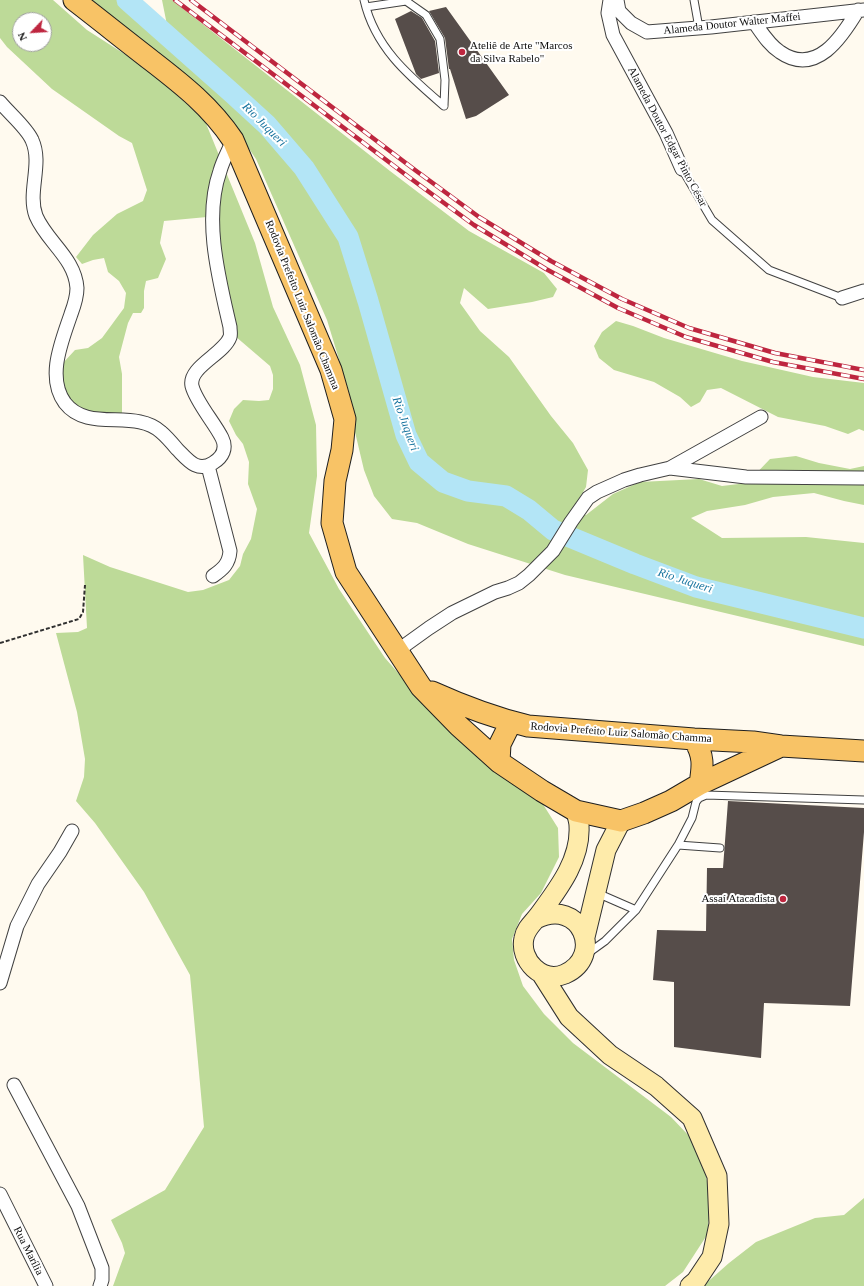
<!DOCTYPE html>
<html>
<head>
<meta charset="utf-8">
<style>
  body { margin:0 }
  #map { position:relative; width:864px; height:1286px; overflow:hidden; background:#fffaef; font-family:"Times New Roman",serif }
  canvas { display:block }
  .north { position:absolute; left:12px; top:12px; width:40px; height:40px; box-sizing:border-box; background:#fff; border:1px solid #9f9f9f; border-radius:50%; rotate:245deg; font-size:11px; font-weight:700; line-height:16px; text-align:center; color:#0e0e0e }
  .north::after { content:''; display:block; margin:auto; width:14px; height:18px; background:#be263f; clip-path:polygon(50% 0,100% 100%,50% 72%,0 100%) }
</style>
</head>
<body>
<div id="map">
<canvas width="864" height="1286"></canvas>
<div class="north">N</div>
</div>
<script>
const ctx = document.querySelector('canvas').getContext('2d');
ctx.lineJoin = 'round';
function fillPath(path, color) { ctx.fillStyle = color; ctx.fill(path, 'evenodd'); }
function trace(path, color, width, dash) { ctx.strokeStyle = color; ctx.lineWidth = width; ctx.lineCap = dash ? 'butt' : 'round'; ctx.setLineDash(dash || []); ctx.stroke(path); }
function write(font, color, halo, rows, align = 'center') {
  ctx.font = font + ' "Times New Roman",serif'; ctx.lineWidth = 4; ctx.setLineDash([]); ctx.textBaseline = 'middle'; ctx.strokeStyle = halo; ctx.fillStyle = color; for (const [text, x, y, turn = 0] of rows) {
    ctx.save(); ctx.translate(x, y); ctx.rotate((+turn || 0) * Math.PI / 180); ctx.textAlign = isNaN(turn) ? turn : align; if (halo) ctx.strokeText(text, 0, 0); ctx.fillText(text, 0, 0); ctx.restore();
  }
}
const forest = new Path2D(`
  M 0,0 L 53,0 L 87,30 L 126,55 L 165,84 L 205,121 L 255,243 L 273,307 L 300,365 L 316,425 L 317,476 L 309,533 L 339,589 L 385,658 L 451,733 L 539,798 L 558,828 L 559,857 L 541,893 L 522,914 L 512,939 L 514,960 L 523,986 L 544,1014 L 573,1043 L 671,1117 L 692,1139 L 703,1160 L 711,1202 L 707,1235 L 683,1272 L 665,1286 L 113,1286 L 125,1253 L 122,1243 L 111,1220 L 165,1190 L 204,1127 L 190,975 L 144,892 L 95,823 L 76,801 L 84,777 L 85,759 L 77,712 L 56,633 L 78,632 L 87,628 L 83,555 L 110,567 L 188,592 L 203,590 L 229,580 L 240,566 L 243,554 L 251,539 L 257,509 L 248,484 L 249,462 L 243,444 L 236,435 L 229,421 L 234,409 L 243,400 L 259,401 L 269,400 L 273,389 L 273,375 L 270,366 L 235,336 L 207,217 L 164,221 L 160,243 L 166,259 L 158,278 L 146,281 L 144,291 L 144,308 L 141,313 L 133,313 L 128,323 L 119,357 L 122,374 L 122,415 L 101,417 L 69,404 L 58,380 L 63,363 L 75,350 L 88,348 L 102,338 L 124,308 L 126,293 L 119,281 L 108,272 L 104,258 L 93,260 L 82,264 L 76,257 L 93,235 L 117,214 L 143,201 L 147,190 L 132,143 L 119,136 L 52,89 L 7,47 L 0,38 ZM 20,20 L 44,20 L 44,44 L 20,44 Z
  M 90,0 L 121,0 L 162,35 L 168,30 L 162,0 L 172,0 L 390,171 L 469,231 L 544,273 L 557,289 L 553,297 L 532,302 L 488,309 L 464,288 L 460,303 L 480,331 L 509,357 L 551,416 L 573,443 L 588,470 L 586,487 L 572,511 L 586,515 L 613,494 L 640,482 L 699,479 L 722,486 L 747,483 L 770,459 L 796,456 L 819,463 L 850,469 L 864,466 L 864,505 L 844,501 L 814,493 L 773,497 L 745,505 L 707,511 L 691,518 L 722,538 L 806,537 L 864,543 L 864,646 L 565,575 L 468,544 L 417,523 L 392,519 L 374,496 L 364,470 L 355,432 L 349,392 L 327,320 L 256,159 L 226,115 Z
  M 616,321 L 633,326 L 664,338 L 742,361 L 813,377 L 864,383 L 864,431 L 859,429 L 848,434 L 825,426 L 778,417 L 721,388 L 707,390 L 700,402 L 691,407 L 680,397 L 654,382 L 614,370 L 599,358 L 594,346 L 602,332 Z
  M 864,1198 L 864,1286 L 703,1286 L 729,1263 L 756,1242 L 815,1218 L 844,1215 Z`);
const river = new Path2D(`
  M 127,0 L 232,93 L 267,125 L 304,168 L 348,237 L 368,301 L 406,435 L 419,462 L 443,482 L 468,491 L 506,496 L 529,510 L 553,530 L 635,564 L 696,587 L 864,628`);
const building = new Path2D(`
  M 446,7 L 509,95 L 476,116 L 466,119 L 450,69 L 449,69 L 445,38 L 429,11 Z
  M 411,11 L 422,18 L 435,41 L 439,73 L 421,79 L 416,74 L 395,19 Z
  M 728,801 L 864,808 L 864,832 L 850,1006 L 764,1003 L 761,1058 L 674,1047 L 674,982 L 653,980 L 657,930 L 706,931 L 707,868 L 723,868 Z`);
const path = new Path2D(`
  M 0,643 L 79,619 L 83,612 L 85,585`);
const service = new Path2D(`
  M 364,0 C 375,48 409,76 444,106
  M 694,0 L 699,28
  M 366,7 L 406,1 L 426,15 L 440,39 L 445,80 L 444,106
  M 682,169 L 712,220 L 769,270 L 842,298
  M 678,845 L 692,818 L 696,802 L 699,798 L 706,795 L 864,800
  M 597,893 L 636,910
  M 587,954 L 605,941 L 636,910 L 678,845 L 720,848`);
const minor = new Path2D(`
  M 610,0 L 608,13 L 613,35 L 666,133 L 682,169
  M 617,0 L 619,11 L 631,23 L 647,32 L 711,27 L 864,10
  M 754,22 C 762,33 769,45 780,52 C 816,77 842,37 858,10
  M 0,102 C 9,113 27,128 32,140 C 43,164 27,192 36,216 C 47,242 75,258 77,288 C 77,296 74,306 71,314 C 62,341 46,377 65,403 C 88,433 135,408 161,432 C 167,437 172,443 177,449 C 188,460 197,473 213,463 C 223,457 227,448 222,438 C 214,422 196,402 192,386 C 188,367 224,354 230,337 C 231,334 230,331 230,327 C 219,279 203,219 220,171 C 223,160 229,150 233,140
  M 842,298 L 864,291
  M 208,466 L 230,551 C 229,564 223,569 213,576
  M 670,468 L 761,417
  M 397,651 L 429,628 L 452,613 L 495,592 L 508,588 L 519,583 L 529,575 L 553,551 L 571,522 L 588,498 L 597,492 L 624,480 L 640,475 L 670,468 L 746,477 L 864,478
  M 0,983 L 17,926 L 38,884 L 60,852 L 72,831
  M 14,1085 L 78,1206 L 102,1268 L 102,1280 L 100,1286
  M 0,1194 L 46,1286`);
const secondary = new Path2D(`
  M 536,919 C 581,897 605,956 565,974 C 542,984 519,960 524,938 C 526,928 533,923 539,915 C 558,889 581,860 579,826 C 579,821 577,816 576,811
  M 585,937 L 606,850 L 621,821
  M 541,973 L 569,1017 L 610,1055 L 656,1086 L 692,1118 L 717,1176 L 719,1224 L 712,1257 L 696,1281 L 690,1286`);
const primary = new Path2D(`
  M 74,0 C 100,20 126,41 152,61 C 183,85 211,107 233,140 L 331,370 L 345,419 L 342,450 L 335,481 L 332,523 L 346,572 L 421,687 L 459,726 L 499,762 L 542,791 L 576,811 L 621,821 L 644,813 L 671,801 L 700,784 L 781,746
  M 432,692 C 463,706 495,718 528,726 L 694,739 L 753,742 L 781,746 L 864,751
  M 694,739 C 704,756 703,765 700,784
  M 499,762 L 500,744 L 511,722`);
const rail = new Path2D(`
  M 175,0 L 410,178 L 474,225 L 546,269 L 618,308 L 686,337 L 773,362 L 864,379
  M 191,0 L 415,170 L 479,217 L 551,261 L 622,299 L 689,328 L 775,353 L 864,370`);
const markers = [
  [462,52,4,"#be263f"],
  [783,899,4,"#be263f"]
];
const streetNames = [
  ["Alameda Doutor Walter Maffei",732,24,-6],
  ["Alameda Doutor Edgar Pinto César",667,137,62],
  ["Rodovia Prefeito Luiz Salomão Chamma",302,305,68],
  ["Rodovia Prefeito Luiz Salomão Chamma",621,733,4],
  ["Rua Marília",28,1251,63]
];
const poiNames = [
  ["Ateliê de Arte \"Marcos",470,46],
  ["da Silva Rabelo\"",470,59],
  ["Assaí Atacadista",775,899,"right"]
];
const waterNames = [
  ["Rio Juqueri",264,125,45],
  ["Rio Juqueri",405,424,70],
  ["Rio Juqueri",685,581,18]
];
fillPath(forest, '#bdda98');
trace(river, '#b3e5f6', 21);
fillPath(building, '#564d4a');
trace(service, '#414141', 9);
trace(minor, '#414141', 15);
trace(secondary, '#303030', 21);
trace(primary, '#1f1f1f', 23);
trace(path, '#303030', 2, [4, 2]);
trace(service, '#fff', 7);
trace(minor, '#fff', 13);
trace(secondary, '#feebaa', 19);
trace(primary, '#f8c366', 21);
trace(rail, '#be263f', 4.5);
trace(rail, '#fff', 3, [9]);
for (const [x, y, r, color] of markers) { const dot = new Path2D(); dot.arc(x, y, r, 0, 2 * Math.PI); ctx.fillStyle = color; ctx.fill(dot); trace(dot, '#fff', 1.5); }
write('11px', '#0e0e0e', '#fff', streetNames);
write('11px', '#0e0e0e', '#fff', poiNames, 'left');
write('italic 12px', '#17749f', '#fff', waterNames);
</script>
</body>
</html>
